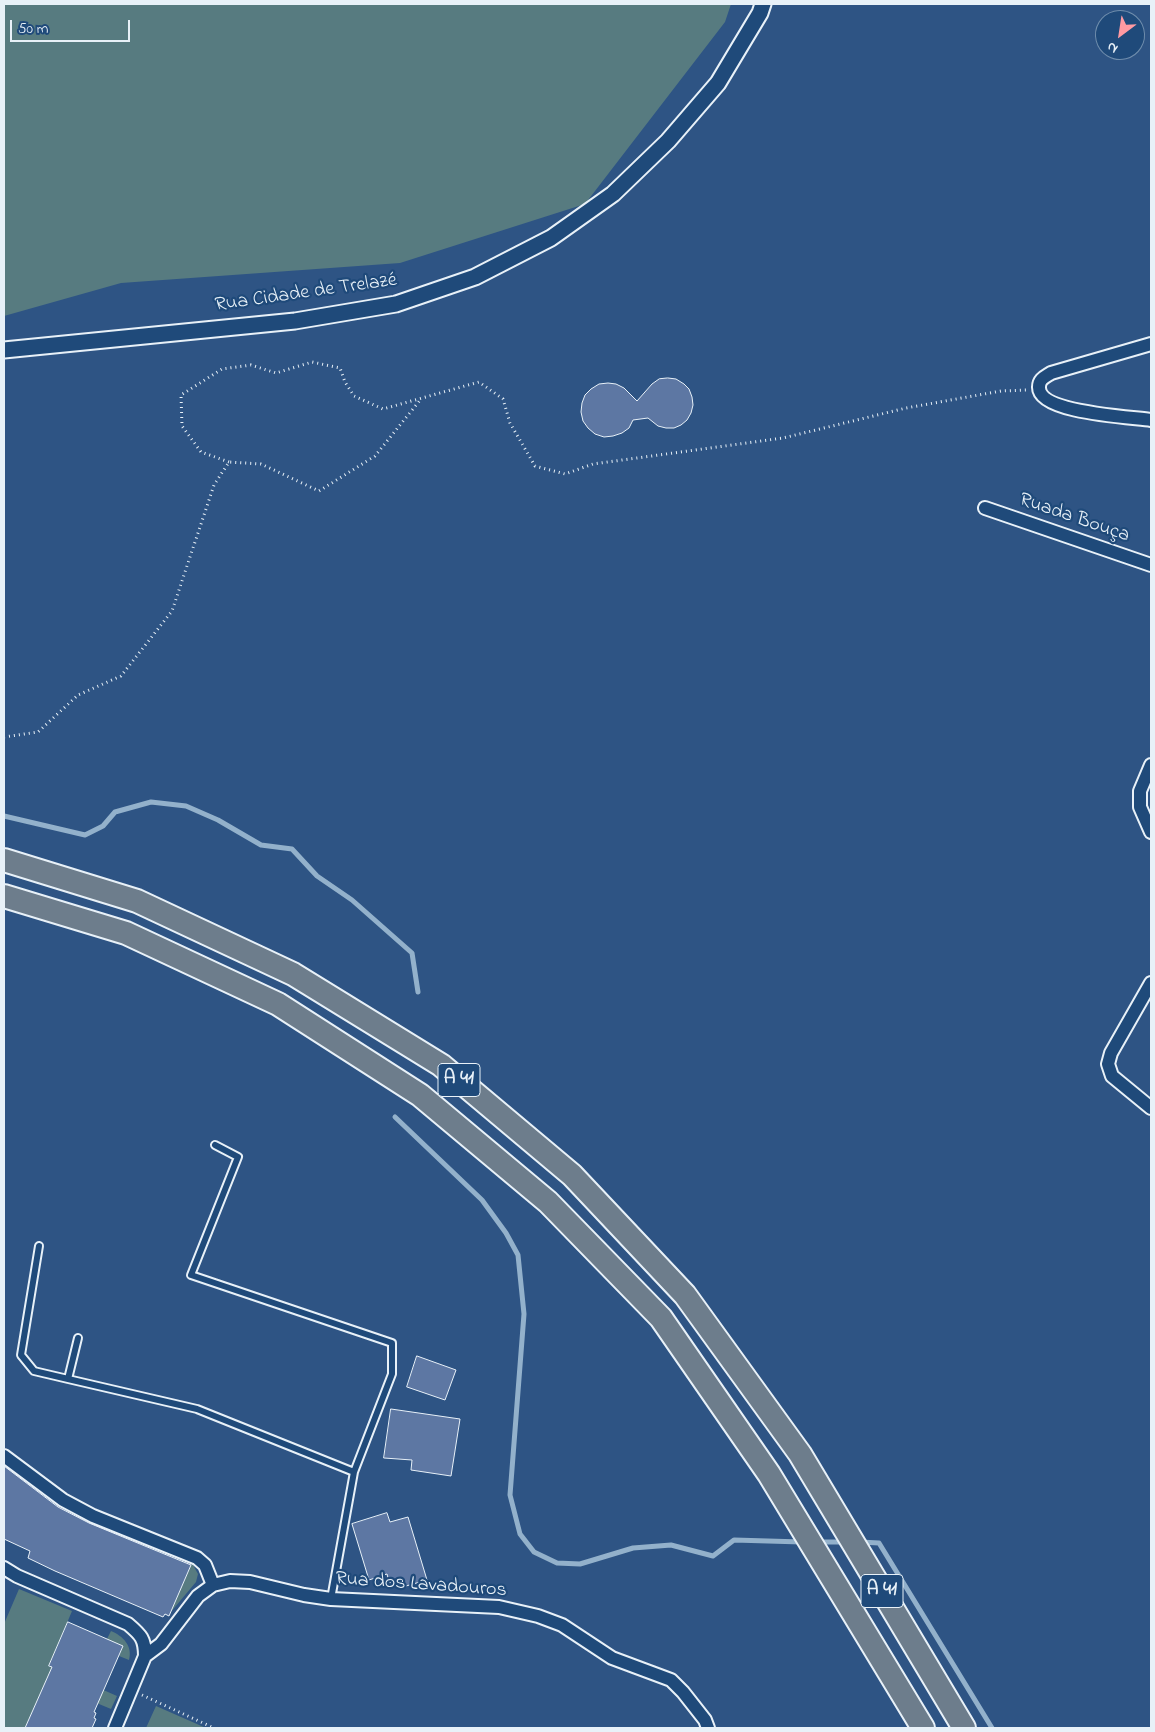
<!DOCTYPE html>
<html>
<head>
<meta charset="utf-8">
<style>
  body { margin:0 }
  #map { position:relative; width:1155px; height:1732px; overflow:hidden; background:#2e5484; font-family:"Indie Flower",sans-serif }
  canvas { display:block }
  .frame { position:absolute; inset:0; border:5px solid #e8f1f8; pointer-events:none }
  .north { position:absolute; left:1095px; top:10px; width:50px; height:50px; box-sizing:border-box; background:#1f4a7a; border:1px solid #6f8dac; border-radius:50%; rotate:211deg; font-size:14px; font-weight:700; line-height:20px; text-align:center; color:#e8f1f8 }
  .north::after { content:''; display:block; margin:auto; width:18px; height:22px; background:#ff9aa2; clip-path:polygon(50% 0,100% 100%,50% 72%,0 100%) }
  .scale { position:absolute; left:10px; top:20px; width:120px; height:22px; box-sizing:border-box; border:2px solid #e8f1f8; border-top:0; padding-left:6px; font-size:15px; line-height:18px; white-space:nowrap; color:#e8f1f8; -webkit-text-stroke:4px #1f4a7a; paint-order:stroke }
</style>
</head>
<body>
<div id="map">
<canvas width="1155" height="1732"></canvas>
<div class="frame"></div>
<div class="north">N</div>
<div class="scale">50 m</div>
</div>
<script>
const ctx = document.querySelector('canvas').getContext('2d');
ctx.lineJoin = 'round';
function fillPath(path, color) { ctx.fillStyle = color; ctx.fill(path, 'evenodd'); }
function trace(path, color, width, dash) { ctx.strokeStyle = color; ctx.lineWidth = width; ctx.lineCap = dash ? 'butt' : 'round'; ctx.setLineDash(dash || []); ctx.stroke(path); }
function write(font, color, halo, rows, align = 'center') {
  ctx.font = font + ' "Indie Flower",sans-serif'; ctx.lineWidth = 4.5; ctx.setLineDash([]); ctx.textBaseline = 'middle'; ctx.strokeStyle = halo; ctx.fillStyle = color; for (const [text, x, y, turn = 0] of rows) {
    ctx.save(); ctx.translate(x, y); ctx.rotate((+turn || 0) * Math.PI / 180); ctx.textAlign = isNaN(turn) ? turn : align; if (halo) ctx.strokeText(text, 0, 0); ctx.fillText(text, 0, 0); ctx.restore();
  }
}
const green = new Path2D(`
  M 4,4 L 731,4 L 725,22 L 585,204 L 400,263 L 121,283 L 4,316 Z
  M 192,1563 L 198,1574 L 196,1582 L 170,1613 Z
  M 19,1589 L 72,1611 L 49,1666 L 117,1696 L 111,1709 L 46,1682 L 25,1728 L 4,1728 L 4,1624 Z
  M 111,1631 C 123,1636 133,1646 129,1660 L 119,1656 L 123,1646 L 107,1639 Z
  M 156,1706 L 206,1728 L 146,1728 Z`);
const stream = new Path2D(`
  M 4,816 L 85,835 L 103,826 L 115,812 L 151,802 L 186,806 L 218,820 L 261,845 L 292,849 L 317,876 L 352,900 L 412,953 L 418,992
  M 395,1117 L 482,1200 L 506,1233 L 518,1255 L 524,1314 L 510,1495 L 520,1534 L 534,1552 L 557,1563 L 580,1564 L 633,1548 L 671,1545 L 713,1556 L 734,1540 L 802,1542
  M 818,1542 L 847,1542
  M 860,1542 L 879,1543 L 992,1728`);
const building = new Path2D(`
  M 668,378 L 676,379 L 684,384 L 689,389 L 692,397 L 693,405 L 691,413 L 687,420 L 681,425 L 674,428 L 666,428 L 658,426 L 648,418 L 633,420 L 629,428 L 622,433 L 613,436 L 604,437 L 595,434 L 588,428 L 583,421 L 581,412 L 582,403 L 585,395 L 591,389 L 599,384 L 608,383 L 616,384 L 624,388 L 637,401 L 652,384 L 659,379 Z
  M 417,1356 L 456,1370 L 445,1400 L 407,1387 Z
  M 391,1409 L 460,1419 L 451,1476 L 411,1470 L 412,1460 L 384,1458 Z
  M 4,1466 L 58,1507 L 89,1523 L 191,1565 L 169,1616 L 165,1614 L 163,1617 L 55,1571 L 28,1558 L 30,1551 L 4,1539 Z
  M 387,1513 L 390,1522 L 408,1517 L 427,1580 L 406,1586 L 389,1582 L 387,1574 L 369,1580 L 352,1524 Z
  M 68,1622 L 123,1646 L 94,1712 L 96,1713 L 94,1718 L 96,1719 L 92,1728 L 25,1728 L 52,1667 L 49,1666 Z`);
const path = new Path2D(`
  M 229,462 L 201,452 L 182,426 L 181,395 L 222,369 L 251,365 L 276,373 L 312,362 L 340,368 L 345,382 L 354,396 L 383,409 L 479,382 L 503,399 L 510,423 L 535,466 L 565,474 L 593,464 L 783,438 L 906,408 L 1001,391 L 1028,390
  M 4,737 L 38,732 L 78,695 L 121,676 L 172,611 L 214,485 L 229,462 L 261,464 L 319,491 L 375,456 L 421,399
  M 142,1695 L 214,1728`);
const service = new Path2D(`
  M 215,1145 L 238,1157 L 191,1275 L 392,1343 L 392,1374 L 354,1472 L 331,1599
  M 39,1246 L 21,1355 L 34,1371 L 68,1379
  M 78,1338 L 68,1379 L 197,1409 L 354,1472`);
const minor = new Path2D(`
  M 1151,344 L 1051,373 C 1045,377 1039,379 1039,387 C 1038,413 1131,417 1151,420
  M 985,508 L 1151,565
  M 1151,765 L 1140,791 L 1140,807 L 1151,832
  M 1151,983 L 1111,1053 L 1108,1064 L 1112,1076 L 1151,1108
  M 4,1456 L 63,1500 L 93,1516 L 197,1558 L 205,1565 L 213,1585
  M 4,1568 L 17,1576 L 128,1624 C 141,1635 145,1639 145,1656 L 115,1728
  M 145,1656 L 161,1644 L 198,1596 L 213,1585 L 230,1581 L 250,1582 L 304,1595 L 331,1599 L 499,1607 L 538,1616 L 562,1625 L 612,1658 L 671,1680 L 683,1692 L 705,1720 L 708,1728`);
const tertiary = new Path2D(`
  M 4,350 L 295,321 L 396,304 L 475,277 L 551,238 L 613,194 L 668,141 L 718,83 L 760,13 L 763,4`);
const motorway = new Path2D(`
  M 4,860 L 137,901 L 293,974 L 441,1065 L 572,1175 L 685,1295 L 800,1454 L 964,1728
  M 4,896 L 126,933 L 278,1004 L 420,1095 L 548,1202 L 661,1318 L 769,1474 L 923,1728`);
const shields = [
  [459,1080,42],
  [882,1591,42]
];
const shieldNames = [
  ["A 41",459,1080],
  ["A 41",882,1591]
];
const streetNames = [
  ["Rua Cidade de Trelazé",306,294,-8],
  ["Ruada Bouça",1074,519,19],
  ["Rua dos Lavadouros",421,1586,4]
];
fillPath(green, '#577b80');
trace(stream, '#93b1cb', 5);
fillPath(building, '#5d77a3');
trace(building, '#e8f1f8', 1);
trace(service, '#e8f1f8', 10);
trace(minor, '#e8f1f8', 16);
trace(tertiary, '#e8f1f8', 19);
trace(motorway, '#e8f1f8', 26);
trace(path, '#e8f1f8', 3, [1, 4]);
trace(service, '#1f4a7a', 6);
trace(minor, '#1f4a7a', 12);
trace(tertiary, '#1f4a7a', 15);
trace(motorway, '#6d7d8c', 22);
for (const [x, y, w] of shields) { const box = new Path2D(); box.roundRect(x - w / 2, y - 16.5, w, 33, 4); ctx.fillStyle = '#1f4a7a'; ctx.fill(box); trace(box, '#e8f1f8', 1); }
write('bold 19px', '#e8f1f8', null, shieldNames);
write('20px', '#e8f1f8', '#1f4a7a', streetNames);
</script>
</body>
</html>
